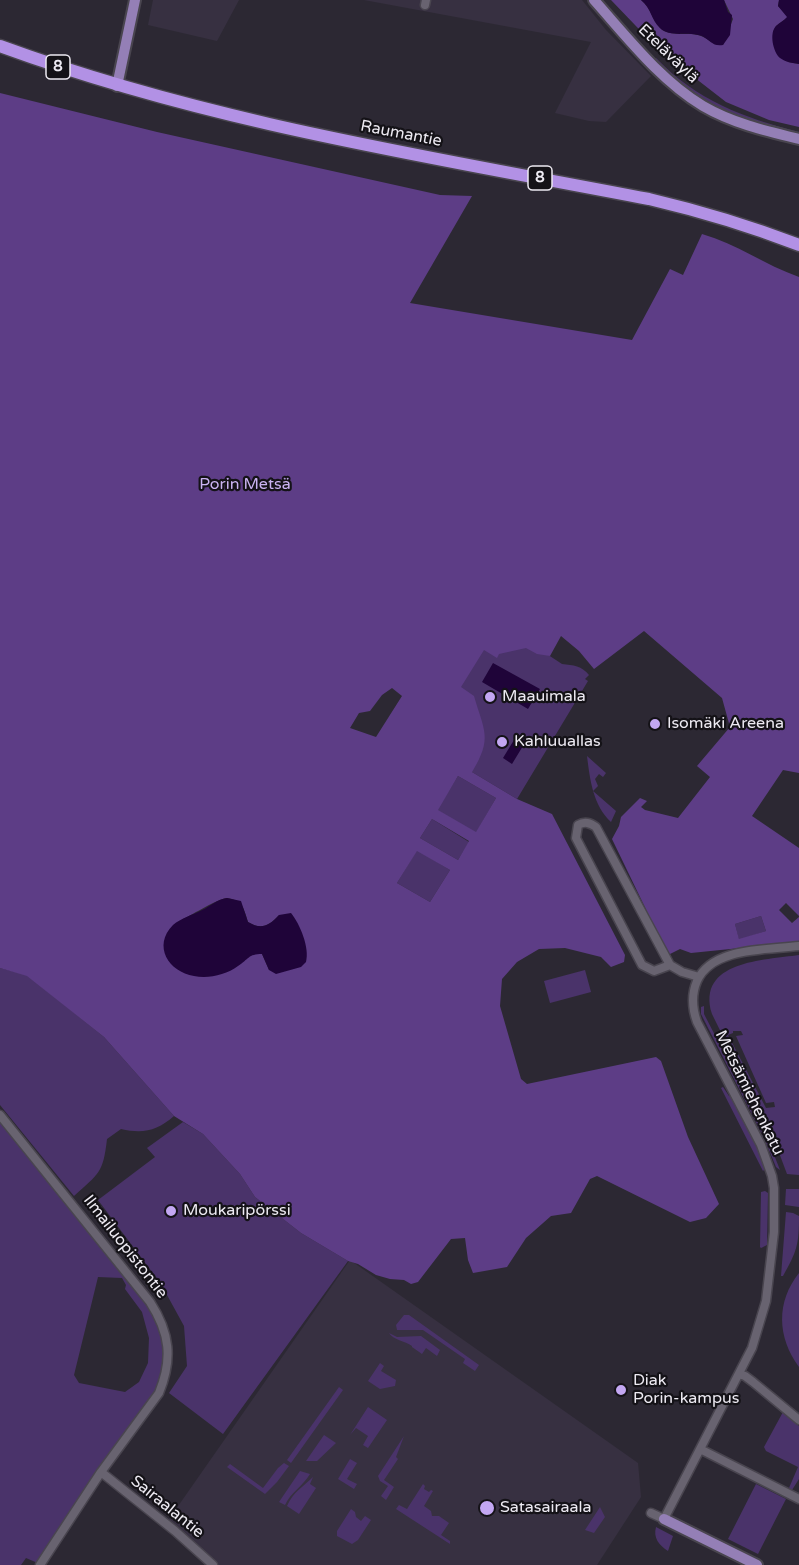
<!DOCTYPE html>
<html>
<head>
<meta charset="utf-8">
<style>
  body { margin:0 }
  canvas { display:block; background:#2c2833 }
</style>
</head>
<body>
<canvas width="799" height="1565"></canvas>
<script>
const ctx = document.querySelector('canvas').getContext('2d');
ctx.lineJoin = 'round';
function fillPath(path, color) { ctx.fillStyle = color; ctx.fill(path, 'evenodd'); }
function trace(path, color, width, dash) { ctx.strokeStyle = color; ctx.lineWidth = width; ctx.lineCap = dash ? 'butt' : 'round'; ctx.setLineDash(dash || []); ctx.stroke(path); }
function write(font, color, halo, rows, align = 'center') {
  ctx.font = font + ' "Varela Round",sans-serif'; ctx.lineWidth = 4.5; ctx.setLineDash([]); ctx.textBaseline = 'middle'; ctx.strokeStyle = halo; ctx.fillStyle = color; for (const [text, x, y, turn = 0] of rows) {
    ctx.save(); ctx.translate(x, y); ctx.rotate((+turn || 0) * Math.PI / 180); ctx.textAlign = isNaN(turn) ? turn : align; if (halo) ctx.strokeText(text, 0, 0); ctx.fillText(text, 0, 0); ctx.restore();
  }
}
const built = new Path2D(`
  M 153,0 L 239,0 L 217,41 L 148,25 Z
  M 364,0 L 582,0 L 606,30 L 651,76 L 606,122 L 589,121 L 555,113 L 591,42 Z
  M 350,1260 L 638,1463 L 641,1497 L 597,1565 L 217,1565 L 167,1522 Z`);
const green = new Path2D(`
  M 656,58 C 696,100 744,118 799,132 L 799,135 C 735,118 704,106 654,60 Z
  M 463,599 L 562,664 C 573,665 582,666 589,675 L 585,679 L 588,681 L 517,799 L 387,721 Z
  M 587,756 L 606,773 L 603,777 L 599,774 L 595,779 L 598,786 L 593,791 L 616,811 L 611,822 C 593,805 590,780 587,756 Z
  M 458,776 L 496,798 L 476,833 L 437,810 Z
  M 432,819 L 469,842 L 458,860 L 420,838 Z
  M 417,850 L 450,870 L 430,902 L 397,883 Z
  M 761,916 L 766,931 L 739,940 L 735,924 Z
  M 799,955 L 799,1175 L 787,1174 L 775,1142 L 712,1014 C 696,961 764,960 799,955 ZM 733,1031 L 741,1031 L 743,1035 L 736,1036 L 766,1103 L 774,1102 L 775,1107 L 766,1108 L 728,1035 L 733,1033 Z
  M 0,968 L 27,975 L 104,1037 L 174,1116 C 157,1131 143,1134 121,1129 L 107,1139 C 103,1174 99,1173 74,1196 L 0,1105 Z
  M 585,970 L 591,992 L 550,1003 L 544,981 Z
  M 704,1006 L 704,1014 L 765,1132 L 780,1170 L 776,1167 L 764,1138 L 701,1014 L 701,1007 Z
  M 723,1087 L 729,1096 L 732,1097 L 756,1145 L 765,1169 L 763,1171 L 721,1088 Z
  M 0,1116 L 152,1304 L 166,1335 L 165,1378 L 40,1564 L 26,1558 L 21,1565 L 0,1565 ZM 98,1277 L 122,1278 L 126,1285 L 125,1289 L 142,1312 L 149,1338 L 148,1363 L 139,1382 L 125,1392 L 79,1383 L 74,1375 Z
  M 183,1122 L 203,1134 L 240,1174 L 255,1197 L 301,1233 L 348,1261 L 223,1434 L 169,1393 L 187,1366 L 184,1326 L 161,1284 L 98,1200 L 155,1157 L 147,1148 Z
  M 786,1189 L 799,1189 L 799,1207 L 785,1205 Z
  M 765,1191 L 768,1193 L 767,1245 L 761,1248 L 760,1247 L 761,1192 Z
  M 786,1212 L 793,1213 L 799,1216 C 799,1245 797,1251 783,1276 L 781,1276 Z
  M 799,1273 L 799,1367 C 777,1337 776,1302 799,1273 Z
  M 404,1315 L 409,1315 L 479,1365 L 475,1371 L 463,1363 L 465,1359 L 423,1330 L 397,1330 L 396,1325 Z
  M 389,1333 L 397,1337 L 421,1336 L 440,1350 L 437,1356 L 426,1348 L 422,1354 L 412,1347 L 412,1346 C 405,1341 393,1340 389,1333 Z
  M 380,1363 L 384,1366 L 381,1371 L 396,1380 L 395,1386 L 380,1389 L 368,1381 Z
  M 339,1387 L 343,1390 L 291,1463 L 287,1460 Z
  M 368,1407 L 387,1420 L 368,1448 L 363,1445 L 368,1436 L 356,1428 L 350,1435 Z
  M 783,1412 L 799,1426 L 799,1479 L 792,1490 L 789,1488 L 798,1467 L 766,1451 L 764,1447 Z
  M 324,1435 L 336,1443 L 317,1461 L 306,1461 Z
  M 404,1436 L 396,1457 L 398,1459 L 384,1480 L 394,1487 L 386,1500 L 381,1496 L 388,1486 L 380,1481 L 378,1476 Z
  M 350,1459 L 357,1463 L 347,1479 L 357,1484 L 354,1489 L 338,1479 Z
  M 284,1463 L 289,1466 L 277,1482 L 265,1494 L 227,1467 L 230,1464 L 263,1488 L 278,1468 Z
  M 300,1471 L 310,1474 C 303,1486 291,1492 285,1505 L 279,1502 Z
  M 313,1477 L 310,1484 L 316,1488 L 299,1514 L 287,1506 C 293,1492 303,1487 313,1477 Z
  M 423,1484 L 425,1486 L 424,1489 L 429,1492 L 431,1490 L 433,1491 L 424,1506 L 431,1511 L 432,1516 L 439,1516 L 449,1523 L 441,1535 L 450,1541 L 450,1544 L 396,1509 L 399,1505 L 407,1509 Z
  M 756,1484 L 786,1499 L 758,1554 L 728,1539 Z
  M 600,1507 L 605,1517 L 594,1533 L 585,1530 Z
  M 351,1509 L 355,1512 L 356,1517 L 361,1521 L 365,1516 L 371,1520 L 358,1540 L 352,1544 L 337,1536 L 337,1531 Z
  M 656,1527 L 673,1536 L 668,1551 C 659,1545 653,1538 656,1527 Z`);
const forest = new Path2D(`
  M 611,0 L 641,0 C 652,9 651,19 660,28 C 670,38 689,31 701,36 C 711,40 711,45 723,45 L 733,19 L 724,0 L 779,0 L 778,6 L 788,17 L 776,26 L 773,32 L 788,62 L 799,64 L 799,127 L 769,120 L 726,102 L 659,50 Z
  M 0,93 L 157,132 L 440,195 L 472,196 L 410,303 L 632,340 L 670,269 L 683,275 L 702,234 C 737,244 765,265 799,277 L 799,773 L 783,770 L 752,816 L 799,848 L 799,916 L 786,903 L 779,910 L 792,923 L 799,917 L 799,942 L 691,953 L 680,949 L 668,955 L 612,839 L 619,826 L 621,817 L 640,798 L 647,801 L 641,807 L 645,810 L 678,818 L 710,777 L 697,766 L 730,727 L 722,698 L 644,631 L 594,669 L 579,651 L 561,636 L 550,656 L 537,654 L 526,648 L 499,654 L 497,658 L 484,650 L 461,687 L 474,696 C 484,731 493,738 472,772 L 517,799 L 552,814 L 625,955 L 624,962 L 611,967 L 601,957 L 565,948 L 539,949 L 517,962 L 502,979 L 500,1006 L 521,1079 L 527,1084 L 656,1057 L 661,1061 L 688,1137 L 719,1204 L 706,1218 L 690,1222 L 597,1176 L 590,1179 L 571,1213 L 551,1216 L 526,1238 L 507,1267 L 473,1273 L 468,1260 L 465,1238 L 451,1239 L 418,1282 L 411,1284 L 404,1280 L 390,1279 L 376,1275 L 358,1264 L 348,1261 L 301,1233 L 255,1197 L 240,1174 L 203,1134 L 174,1116 L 104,1037 L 27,976 L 0,968 ZM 392,688 L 402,696 L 376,737 L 350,728 L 359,713 L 370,711 L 382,695 ZM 458,776 L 496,798 L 476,832 L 438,810 ZM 432,819 L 469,841 L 458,860 L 420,838 ZM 417,851 L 450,870 L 430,902 L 397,883 ZM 227,898 C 242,900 244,908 248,922 C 261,930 269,926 279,915 L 269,970 L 262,954 L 252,954 L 247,958 L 183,919 C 194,914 217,899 227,898 ZM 761,916 L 766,931 L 739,939 L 735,924 Z`);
const water = new Path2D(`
  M 641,0 L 724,0 L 728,12 L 732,15 L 730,35 L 723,45 C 713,47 710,40 702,36 C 689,31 670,38 660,28 C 651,20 652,9 641,0 Z
  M 779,0 L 799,0 L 799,64 C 793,63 785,62 780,58 C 773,52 769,33 776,26 C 780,22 784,21 787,17 L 778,6 Z
  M 493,663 L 540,689 L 528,709 L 482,682 Z
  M 517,735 L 526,741 L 512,764 L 503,758 Z
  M 227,898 L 241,901 L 248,922 C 261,930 269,926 279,915 L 291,913 C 300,924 310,948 306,962 L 301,967 L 276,974 L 269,970 L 262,954 C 248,954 249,959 238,966 C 226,975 208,979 194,976 C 169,972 152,946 173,925 C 181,918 193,915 202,910 C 211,906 217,899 227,898 Z`);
const minor = new Path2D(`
  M 425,5 L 426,0
  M 670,965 L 654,971 L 642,965 L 576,838 L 578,825 C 585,821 590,823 596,827 L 670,965 L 682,972 L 699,977
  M 0,1115 L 150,1302 C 170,1333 173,1359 159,1393 L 101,1472 L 40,1565
  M 739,1374 L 745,1376 L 753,1382 L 799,1420
  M 700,1449 L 799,1499
  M 101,1472 L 175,1531 L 213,1565
  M 651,1513 L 664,1519 L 752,1348 L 766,1301 L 774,1232 L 774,1188 L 772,1176 L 761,1145 L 697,1022 C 692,1008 691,995 697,981 C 712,947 767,950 799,946`);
const major = new Path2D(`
  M 594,0 C 627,37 660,80 703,106 C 732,123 766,131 799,139
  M 117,86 L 135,0
  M 664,1519 L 757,1565`);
const highway = new Path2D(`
  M 0,46 C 210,123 431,157 649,199 C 700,211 750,226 799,245`);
const markers = [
  [490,697,6,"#c3a7f2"],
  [655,724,6,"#c3a7f2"],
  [502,742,6,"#c3a7f2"],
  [171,1211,6,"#c3a7f2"],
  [621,1390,6,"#c3a7f2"],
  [487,1508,8,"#c3a7f2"]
];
const shields = [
  [58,67,24],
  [540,178,24]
];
const shieldNames = [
  ["8",58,67],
  ["8",540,178]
];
const streetNames = [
  ["Eteläväylä",668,54,44],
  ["Raumantie",401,134,11],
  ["Metsämiehenkatu",749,1093,64],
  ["Ilmailuopistontie",125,1247,52],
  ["Sairaalantie",167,1507,39]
];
const parkNames = [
  ["Porin Metsä",245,485]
];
const poiNames = [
  ["Maauimala",502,697],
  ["Isomäki Areena",667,724],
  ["Kahluuallas",514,742],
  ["Moukaripörssi",183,1211],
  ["Diak",633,1381],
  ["Porin-kampus",633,1399],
  ["Satasairaala",500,1508]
];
fillPath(built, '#373041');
fillPath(green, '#4a336a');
fillPath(forest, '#5d3d86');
fillPath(water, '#1f0439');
trace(minor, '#49454f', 11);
trace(major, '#49454f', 14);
trace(highway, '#49454f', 15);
trace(minor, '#686370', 8);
trace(major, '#947fb6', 10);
trace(highway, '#b291e5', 12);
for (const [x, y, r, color] of markers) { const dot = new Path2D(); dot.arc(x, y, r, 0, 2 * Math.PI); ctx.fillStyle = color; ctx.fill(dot); trace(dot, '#141217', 2); }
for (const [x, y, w] of shields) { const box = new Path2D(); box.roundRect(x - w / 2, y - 12, w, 24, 4.5); ctx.fillStyle = '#141217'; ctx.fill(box); trace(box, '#edeaf2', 1.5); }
write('bold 15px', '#edeaf2', null, shieldNames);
write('16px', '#edeaf2', '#141217', streetNames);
write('16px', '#cab3f1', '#141217', parkNames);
write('16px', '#edeaf2', '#141217', poiNames, 'left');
</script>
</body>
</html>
